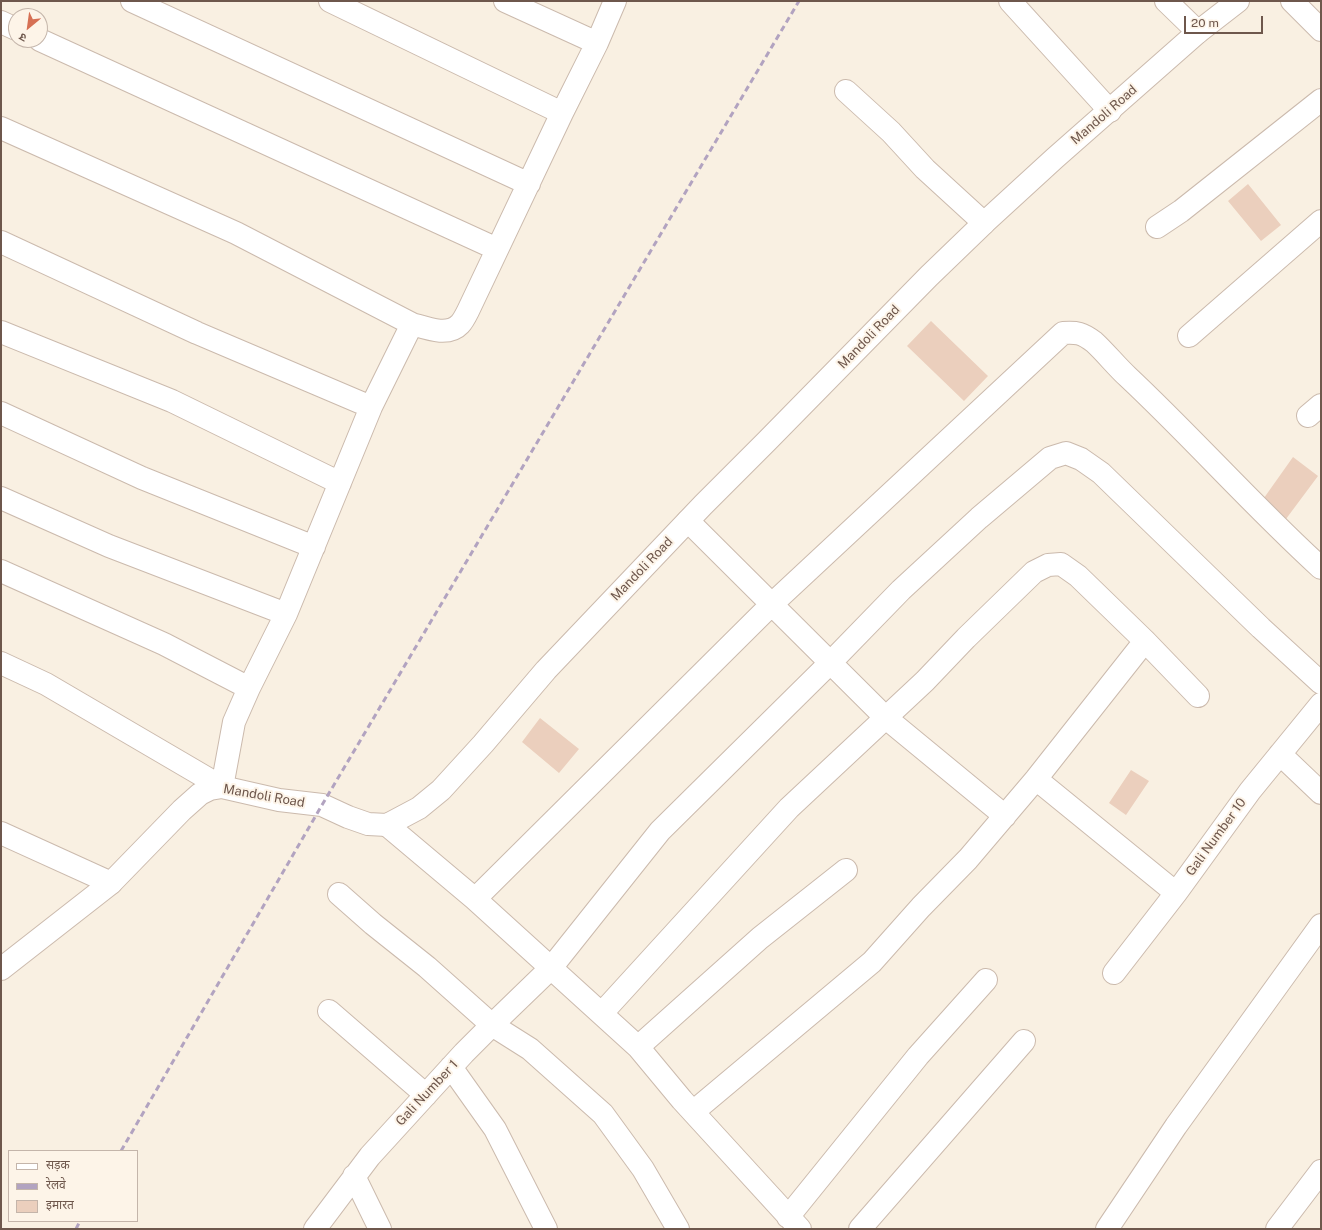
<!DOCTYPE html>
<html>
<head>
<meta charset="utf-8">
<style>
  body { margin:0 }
  #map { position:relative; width:1322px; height:1230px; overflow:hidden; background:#f9f0e2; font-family:"Public Sans","Noto Sans Devanagari",sans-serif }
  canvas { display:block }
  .frame { position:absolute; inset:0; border:2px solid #6e574c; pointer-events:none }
  .legend { position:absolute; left:8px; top:1150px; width:130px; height:72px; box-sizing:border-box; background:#fdf4e8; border:1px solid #c4b5aa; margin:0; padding:5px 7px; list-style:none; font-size:12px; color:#6e574c }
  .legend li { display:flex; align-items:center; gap:8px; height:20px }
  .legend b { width:20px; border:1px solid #c4b5aa }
  .north { position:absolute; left:8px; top:8px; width:40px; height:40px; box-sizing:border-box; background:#fdf4e8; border:1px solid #c4b5aa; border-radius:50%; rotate:209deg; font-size:11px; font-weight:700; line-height:16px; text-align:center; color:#6e574c }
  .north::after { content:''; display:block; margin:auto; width:14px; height:18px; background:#d67054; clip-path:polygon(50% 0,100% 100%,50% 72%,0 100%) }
  .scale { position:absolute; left:1184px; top:16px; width:79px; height:18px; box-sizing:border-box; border:2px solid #6e574c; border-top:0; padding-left:5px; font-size:12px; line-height:14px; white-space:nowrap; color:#6e574c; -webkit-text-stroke:3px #fdf4e8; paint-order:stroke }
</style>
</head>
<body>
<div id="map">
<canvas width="1322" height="1230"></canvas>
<div class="frame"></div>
<ul class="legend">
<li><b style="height:5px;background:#fff"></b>सड़क</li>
<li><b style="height:5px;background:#b2a3c0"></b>रेलवे</li>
<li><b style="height:11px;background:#ebcfbd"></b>इमारत</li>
</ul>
<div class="north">उ</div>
<div class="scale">20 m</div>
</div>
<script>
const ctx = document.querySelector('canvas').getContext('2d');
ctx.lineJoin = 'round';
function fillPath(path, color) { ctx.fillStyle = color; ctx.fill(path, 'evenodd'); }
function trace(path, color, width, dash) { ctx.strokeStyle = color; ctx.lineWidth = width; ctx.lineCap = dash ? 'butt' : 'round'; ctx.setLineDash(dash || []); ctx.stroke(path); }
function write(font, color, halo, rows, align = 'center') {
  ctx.font = font + ' "Public Sans",sans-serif'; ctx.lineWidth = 4; ctx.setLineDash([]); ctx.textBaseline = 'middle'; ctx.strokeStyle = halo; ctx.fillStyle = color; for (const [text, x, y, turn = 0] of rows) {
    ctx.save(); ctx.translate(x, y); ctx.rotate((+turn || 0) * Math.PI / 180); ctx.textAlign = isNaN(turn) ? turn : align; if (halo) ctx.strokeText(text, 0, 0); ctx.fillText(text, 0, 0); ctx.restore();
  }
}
const building = new Path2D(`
  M 1248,184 L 1281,225 L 1261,241 L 1228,201 Z
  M 931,321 L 988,376 L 964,401 L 907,346 Z
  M 1293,457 L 1318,476 L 1283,523 L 1259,505 Z
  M 540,718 L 579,749 L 559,773 L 522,742 Z
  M 1131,770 L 1149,781 L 1126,815 L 1109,803 Z`);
const minor = new Path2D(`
  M 132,1 L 529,184
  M 330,1 L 562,113
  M 505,1 L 597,43
  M 1010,1 L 1110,111
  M 1166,1 L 1198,32
  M 1292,1 L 1321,30
  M 1,22 L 16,29
  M 40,40 L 497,249
  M 846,91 L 891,132 L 925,169 L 984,223
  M 1,128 L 236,233 L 412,324 C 426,328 448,337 460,324 C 463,321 466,315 468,311 L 562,113 L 597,43 L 615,1
  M 1157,227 L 1181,211 L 1321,100
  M 1,242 L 197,333 L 371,407
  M 1,332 L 172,401 L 340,483
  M 1189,336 L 1321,221
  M 1,413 L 142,478 L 314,547
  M 1308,416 L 1321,405
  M 1,498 L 109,546 L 286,614
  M 688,521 L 886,718 L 1005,816
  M 1,571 L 164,644 L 249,688
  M 1,663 L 46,684 L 222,787 L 234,722 L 249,688 L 286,614 L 371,407 L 412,324
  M 1280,754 L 1321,793
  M 1036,779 L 1176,893
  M 387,825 L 475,899 L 638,1047 L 682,1100 L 800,1229
  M 1,833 L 111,883
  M 339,894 L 373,924 L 427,967 L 492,1025 L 530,1049 L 603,1114 L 643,1169 L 678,1229
  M 475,899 L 771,605 L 1063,333 C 1077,332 1082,333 1094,342 C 1106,353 1116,366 1128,377 C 1194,439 1254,507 1321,568
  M 1114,973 L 1176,893 L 1250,791 L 1321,704
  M 329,1011 L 426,1095
  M 602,1013 L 789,808 L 925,681 L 966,638 L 1034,572 L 1048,565 L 1061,564 L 1078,576 L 1145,641 L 1198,696
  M 638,1047 L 760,938 L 846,870
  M 451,1067 L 495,1129 L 546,1229
  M 693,1112 L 872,962 L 921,907 L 968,859 L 1036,779 L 1145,641
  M 354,1176 L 380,1229
  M 788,1217 L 918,1056 L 986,980
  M 315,1229 L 370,1156 L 464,1053 L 492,1025 L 551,968 L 660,831 L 831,662 L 901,590 L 979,518 L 1050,458 L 1066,453 L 1081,459 L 1101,473 L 1261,628 L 1321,683
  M 860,1229 L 1024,1041
  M 1107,1229 L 1176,1126 L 1321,925
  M 1277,1229 L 1321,1171`);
const tertiary = new Path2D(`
  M 1,969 L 111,883 L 182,810 L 200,794 L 210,789 L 222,787 L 279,800 L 322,805 L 348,817 L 368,824 L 387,825 L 419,808 L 441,790 L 483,744 L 546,670 L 703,505 L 767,441 L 929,276 L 984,223 L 1055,158 L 1198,32 L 1238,1`);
const rail = new Path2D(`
  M 121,1151 L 322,805 L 799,1
  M 76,1229 L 80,1221`);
const streetNames = [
  ["Mandoli Road",1104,115,-41],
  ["Mandoli Road",869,337,-46],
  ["Mandoli Road",642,569,-46],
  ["Mandoli Road",264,796,10],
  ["Gali Number 10",1216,837,-54],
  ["Gali Number 1",427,1093,-47]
];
fillPath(building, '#ebcfbd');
trace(minor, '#cbbaad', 24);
trace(tertiary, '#cbbaad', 24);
trace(minor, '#fff', 22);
trace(tertiary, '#fff', 22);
trace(rail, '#b2a3c0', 3, [6, 4]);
write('13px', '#6e574c', '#fdf4e8', streetNames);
</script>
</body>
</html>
